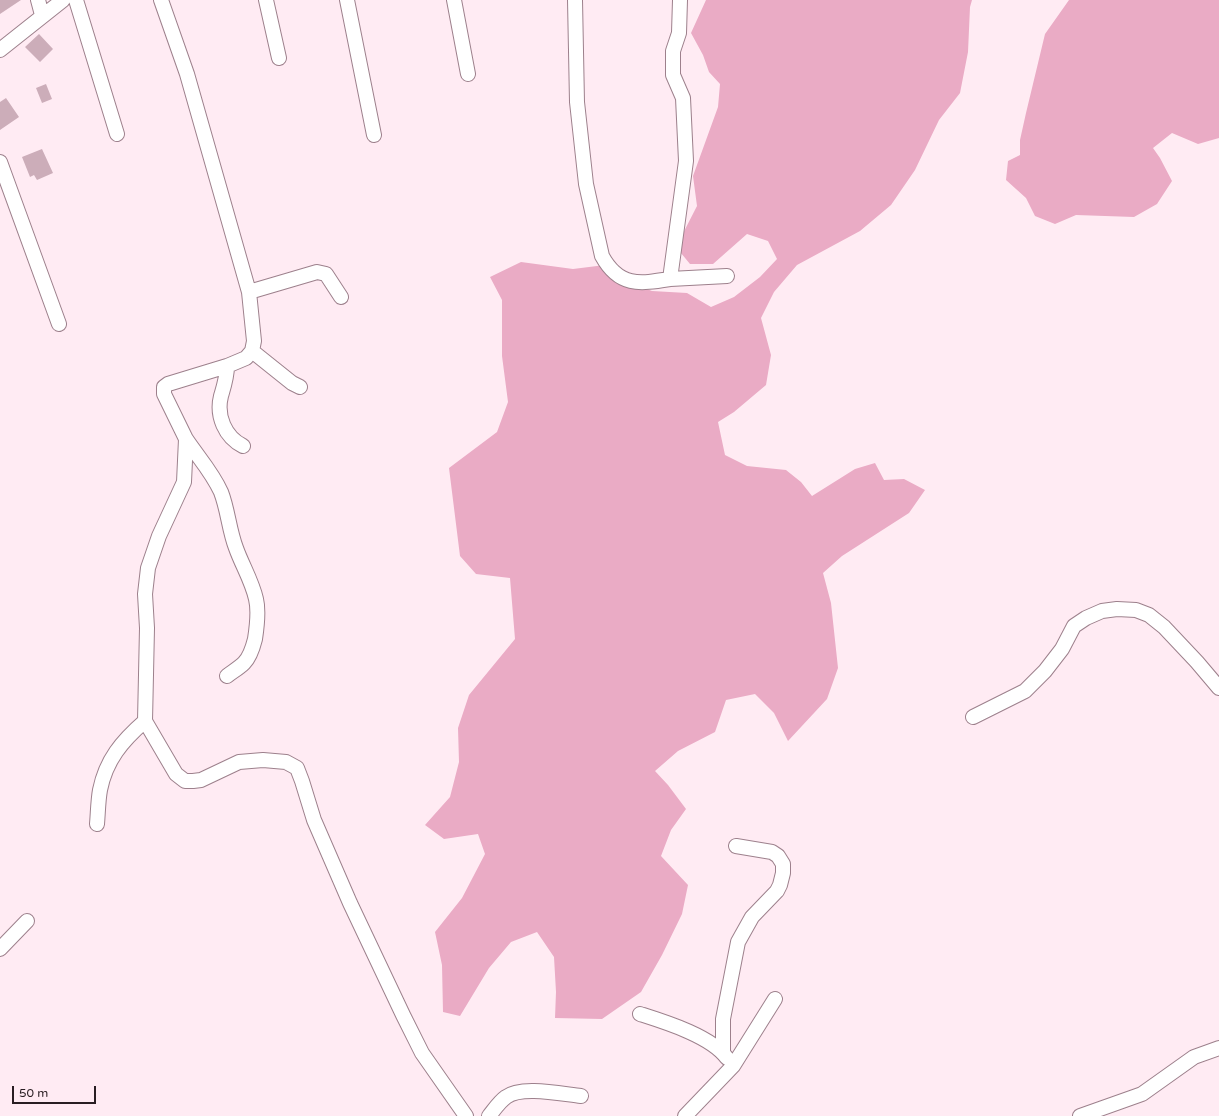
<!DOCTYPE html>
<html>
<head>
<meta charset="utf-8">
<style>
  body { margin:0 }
  #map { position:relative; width:1219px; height:1116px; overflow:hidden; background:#ffebf3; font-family:"Varela Round",sans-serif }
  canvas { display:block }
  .scale { position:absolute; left:12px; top:1086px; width:84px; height:18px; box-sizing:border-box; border:2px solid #291d22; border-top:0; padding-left:5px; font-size:12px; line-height:14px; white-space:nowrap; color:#291d22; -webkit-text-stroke:3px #ffebf3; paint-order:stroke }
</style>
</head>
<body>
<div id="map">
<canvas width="1219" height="1116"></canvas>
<div class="scale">50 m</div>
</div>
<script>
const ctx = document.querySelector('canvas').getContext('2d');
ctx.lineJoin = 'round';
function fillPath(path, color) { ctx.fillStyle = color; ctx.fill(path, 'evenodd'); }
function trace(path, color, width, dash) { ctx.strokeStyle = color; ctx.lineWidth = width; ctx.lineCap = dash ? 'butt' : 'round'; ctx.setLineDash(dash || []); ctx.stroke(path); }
const green = new Path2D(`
  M 706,0 L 972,0 L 970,7 L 968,52 L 960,93 L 939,120 L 915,170 L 891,205 L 860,231 L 797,265 L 774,292 L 761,318 L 771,355 L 766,385 L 734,412 L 718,422 L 725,455 L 747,466 L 786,470 L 801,482 L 812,496 L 855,469 L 875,463 L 884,480 L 904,479 L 925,490 L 909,513 L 842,556 L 823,573 L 831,603 L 838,668 L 827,699 L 788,741 L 774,713 L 755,694 L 726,700 L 715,732 L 678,751 L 655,771 L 668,785 L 686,809 L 671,830 L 661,856 L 688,885 L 682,914 L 662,955 L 641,992 L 602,1019 L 555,1018 L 556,992 L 554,957 L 537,932 L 511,942 L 489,968 L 460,1016 L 443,1012 L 442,965 L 435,932 L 462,898 L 485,854 L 478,834 L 444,839 L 425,825 L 450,797 L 459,762 L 458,728 L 469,695 L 515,639 L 510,578 L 476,574 L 460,556 L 449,468 L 497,432 L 508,402 L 502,356 L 502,300 L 490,277 L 521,262 L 573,269 L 605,265 L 629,282 L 652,291 L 687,293 L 711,307 L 734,297 L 760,277 L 777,259 L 768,241 L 747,234 L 713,264 L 690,264 L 676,247 L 697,206 L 693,176 L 718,107 L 720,84 L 709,72 L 703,55 L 691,33 Z
  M 1069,0 L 1219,0 L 1219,138 L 1198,144 L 1172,133 L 1153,148 L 1160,158 L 1172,181 L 1157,204 L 1134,217 L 1076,215 L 1055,224 L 1035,216 L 1026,198 L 1006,180 L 1008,161 L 1020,155 L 1020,140 L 1026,113 L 1045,34 Z`);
const building = new Path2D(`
  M 0,0 L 21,0 L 0,14 Z
  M 39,34 L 53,49 L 40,62 L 25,47 Z
  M 46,84 L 52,99 L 42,103 L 36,88 Z
  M 6,98 L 19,117 L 0,130 L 0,102 Z
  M 42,149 L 53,173 L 37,180 L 34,175 L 30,177 L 22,157 Z`);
const minor = new Path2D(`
  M 38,0 L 42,15
  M 76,0 L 117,134
  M 266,0 L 279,58
  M 347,0 L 374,135
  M 454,0 L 468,74
  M 575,0 L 577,102 L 586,184 L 602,256 C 619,287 639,284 670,279
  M 680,0 L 679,33 L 673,51 L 673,75 L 683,98 L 686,161 L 670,279 L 727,276
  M 0,50 L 63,0
  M 0,162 L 59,324
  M 249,292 L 317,272 L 326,274 L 341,297
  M 252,351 L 292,383 L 300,387
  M 227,366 C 227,377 224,386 221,396 C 216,416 225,437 243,446
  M 186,439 C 198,457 212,472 221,492 C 228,510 229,530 236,548 C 242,565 252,581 256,599 C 259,611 257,626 255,639 C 253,647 250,657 244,663 C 239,668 232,672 227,676
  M 973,717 L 1025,691 L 1045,671 L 1062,649 L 1074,626 L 1086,618 L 1102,611 L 1117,609 L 1136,610 L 1149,615 L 1164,627 L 1197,662 L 1219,688
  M 145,721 L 147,628 L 145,594 L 148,568 L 159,536 L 184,482 L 186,439 L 164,394 L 164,387 L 168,384 L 227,366 L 246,358 L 252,351 L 254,341 L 249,292 L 187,74 L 161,0
  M 97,824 C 98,813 98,801 100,790 C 106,760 122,741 145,721 L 176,774 L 185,781 L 193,781 L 201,780 L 239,762 L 263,760 L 286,762 L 297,768 L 302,781 L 314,820 L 350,903 L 403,1015 L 422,1053 L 466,1116
  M 0,949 L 27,921
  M 640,1014 C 665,1022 711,1036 727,1058
  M 723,1053 L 723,1019 L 738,942 L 752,917 L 777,891 L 780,885 L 783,873 L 783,864 L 778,856 L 772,852 L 736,846
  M 489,1116 C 494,1110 499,1102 506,1097 C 521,1085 562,1094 581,1096
  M 685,1116 L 733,1066 L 775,999
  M 1080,1116 L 1142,1094 L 1194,1057 L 1219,1048`);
fillPath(green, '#eaabc5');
fillPath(building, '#ccadb9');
trace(minor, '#9d808c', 16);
trace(minor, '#fff', 14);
</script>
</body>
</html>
